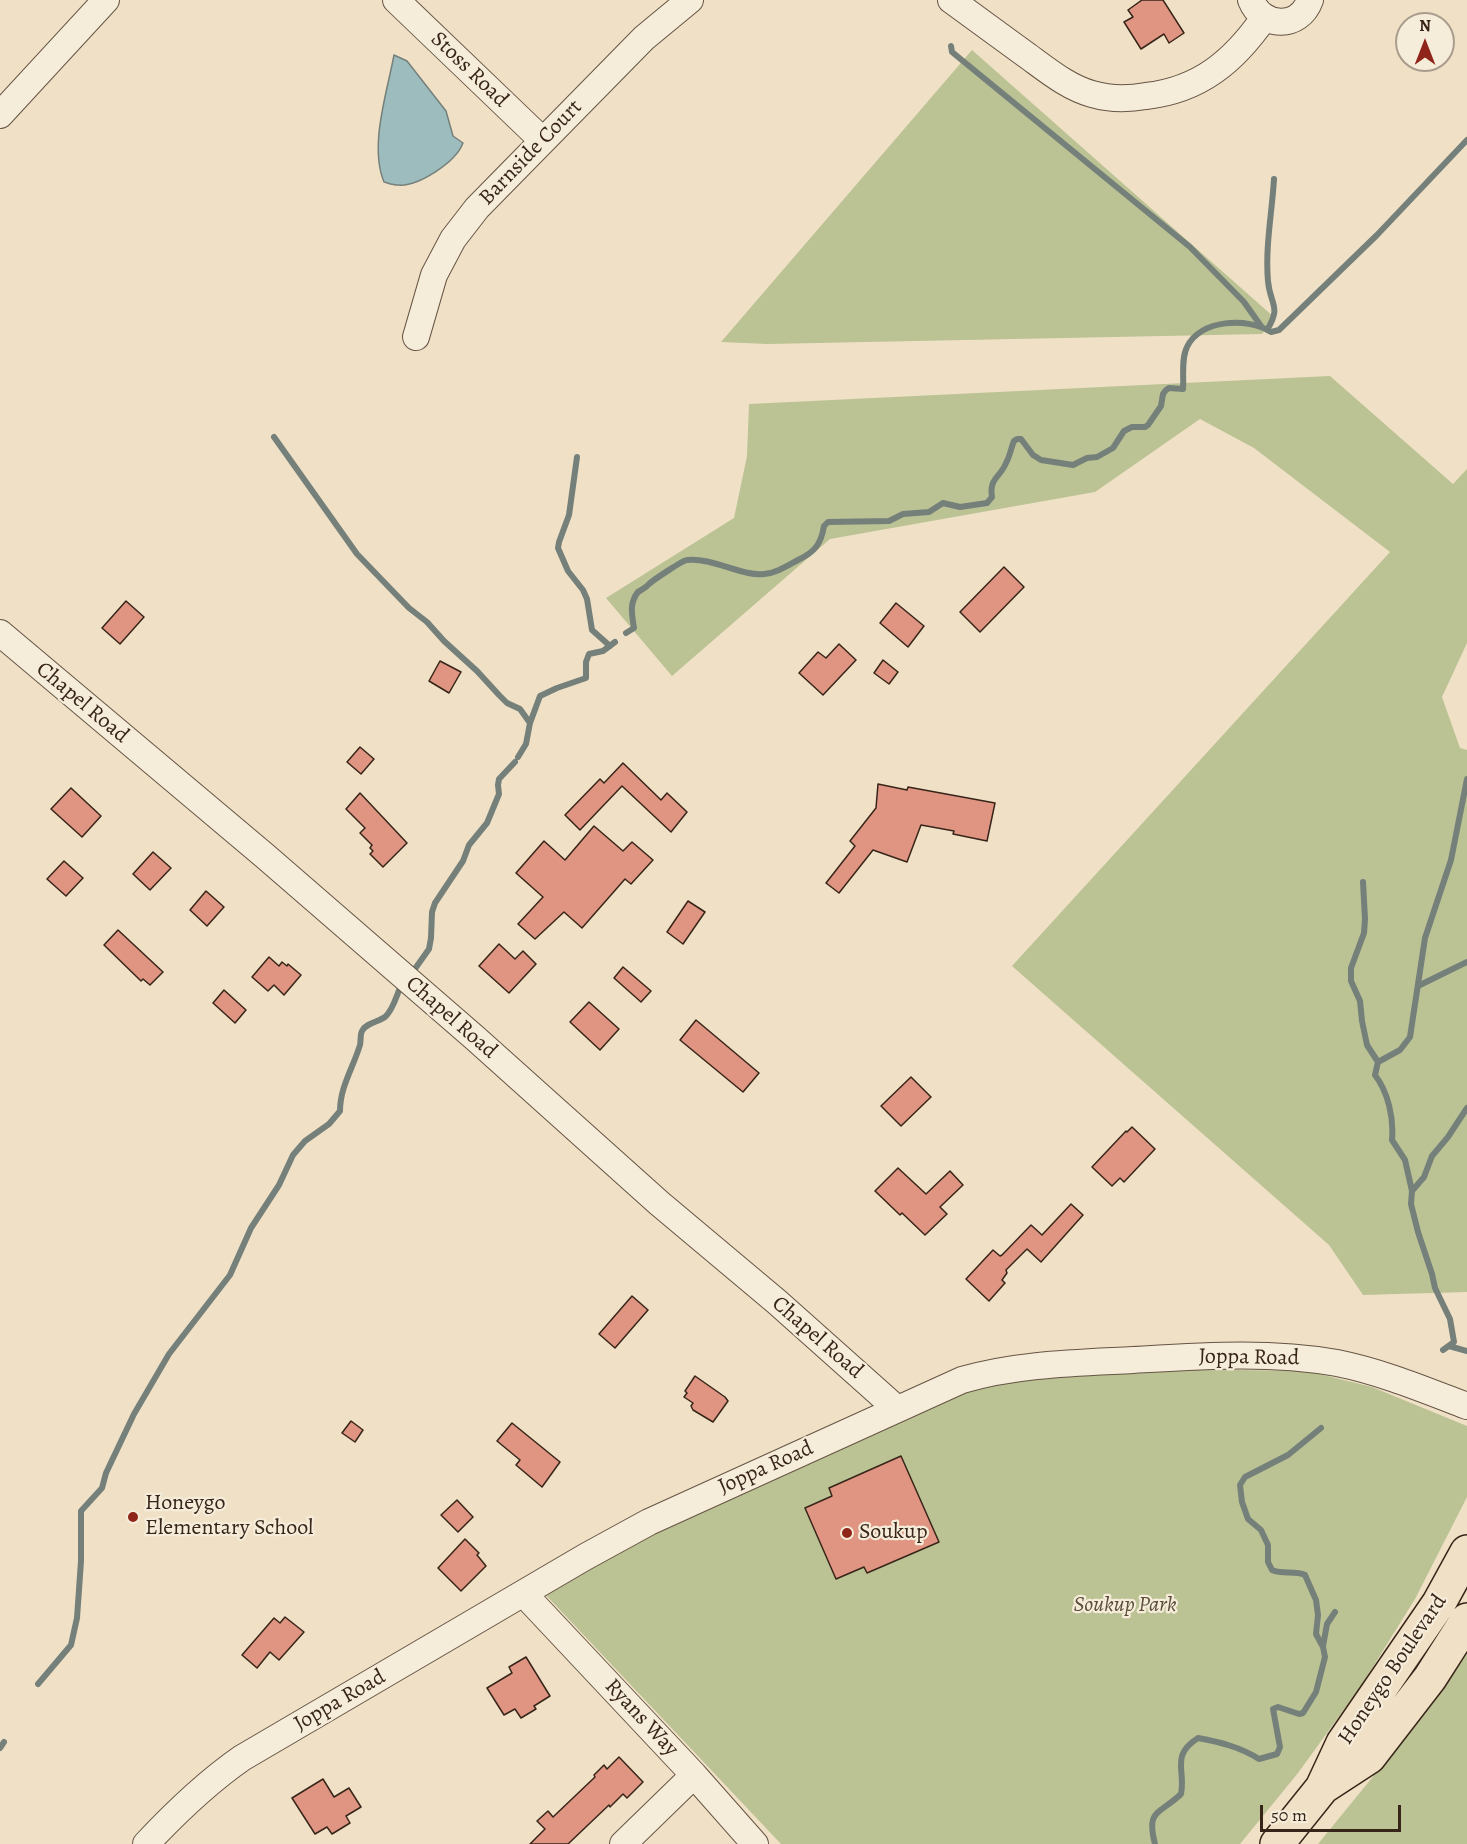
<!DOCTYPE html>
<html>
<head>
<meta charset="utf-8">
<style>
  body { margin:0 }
  #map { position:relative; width:1467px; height:1844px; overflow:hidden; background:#f0e1c6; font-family:Alegreya,serif }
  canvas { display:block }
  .north { position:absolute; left:1395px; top:12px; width:60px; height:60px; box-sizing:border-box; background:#f5ecda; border:2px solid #a99c8d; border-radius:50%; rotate:0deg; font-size:16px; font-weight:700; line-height:24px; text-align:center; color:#382519 }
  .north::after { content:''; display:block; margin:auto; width:21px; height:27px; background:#8f2418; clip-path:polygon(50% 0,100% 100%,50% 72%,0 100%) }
  .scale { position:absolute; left:1260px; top:1805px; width:141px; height:27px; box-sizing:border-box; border:3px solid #382519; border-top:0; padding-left:8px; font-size:18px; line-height:21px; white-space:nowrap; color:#382519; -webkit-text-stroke:4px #f5ecda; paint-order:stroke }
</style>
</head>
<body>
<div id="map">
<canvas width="1467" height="1844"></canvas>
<div class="north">N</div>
<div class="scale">50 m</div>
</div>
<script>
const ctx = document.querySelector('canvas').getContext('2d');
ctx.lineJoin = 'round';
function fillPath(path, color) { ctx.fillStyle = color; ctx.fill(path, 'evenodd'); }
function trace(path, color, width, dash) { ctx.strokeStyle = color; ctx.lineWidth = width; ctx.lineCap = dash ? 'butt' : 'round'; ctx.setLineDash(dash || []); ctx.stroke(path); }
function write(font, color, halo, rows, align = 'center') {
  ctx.font = font + ' Alegreya,serif'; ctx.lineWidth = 4.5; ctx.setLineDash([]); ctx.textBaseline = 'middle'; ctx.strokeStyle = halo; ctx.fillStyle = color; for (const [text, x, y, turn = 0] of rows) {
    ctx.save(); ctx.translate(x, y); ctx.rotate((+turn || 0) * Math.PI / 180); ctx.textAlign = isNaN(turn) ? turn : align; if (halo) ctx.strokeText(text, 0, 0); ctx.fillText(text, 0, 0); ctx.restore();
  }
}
const green = new Path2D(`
  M 972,50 L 1275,318 L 1262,334 L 768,344 L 721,342 Z
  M 1330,376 L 1453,484 L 1467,469 L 1467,643 L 1442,697 L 1460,748 L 1467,750 L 1467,1292 L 1363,1295 L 1329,1245 L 1012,966 L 1390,552 L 1254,448 L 1200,419 L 1095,492 L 830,539 L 672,676 L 606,598 L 734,518 L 747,456 L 749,404 Z
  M 1180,1366 L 1240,1370 L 1307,1371 L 1372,1387 L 1467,1426 L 1467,1497 L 1415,1599 L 1361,1686 L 1298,1773 L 1240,1844 L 781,1844 L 543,1592 L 602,1557 L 950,1396 L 1002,1382 Z
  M 1467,1654 L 1467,1844 L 1318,1844 L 1433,1703 Z`);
const water = new Path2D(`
  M 394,55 L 407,61 L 446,111 L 453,136 L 463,143 C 456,162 418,187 398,185 C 393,185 388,183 384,182 C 369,146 387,93 394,55 Z`);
const stream = new Path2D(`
  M 951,46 L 952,52 L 1190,247 L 1244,302 L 1261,326
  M 1267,330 C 1282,306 1270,305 1268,281 C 1265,247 1272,213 1274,179
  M 274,437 L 357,554 L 409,608 L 427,622 L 444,641 L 477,671 L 499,695 L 507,703 L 520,709 L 530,723
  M 577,457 L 569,515 L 559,542 L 558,548 L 568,571 L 583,590 L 587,599 L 592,630 L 610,646
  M 626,633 L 634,628 C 632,615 629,603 638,592 C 642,589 646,588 649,584 C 652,581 683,560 687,560 C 712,557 743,577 764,574 C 776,573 787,566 798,560 C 815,552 821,544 824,526 L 828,522 L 889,521 L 903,514 L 929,512 L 943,503 L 960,507 L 987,503 L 992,497 C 989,478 1000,478 1006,463 C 1010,456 1011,448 1014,441 L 1017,439 L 1021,439 L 1033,455 L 1041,460 L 1073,465 L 1087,458 L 1097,457 L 1113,448 L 1124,431 L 1132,427 L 1145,427 L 1148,425 L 1161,406 L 1163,394 L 1166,390 L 1169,388 L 1183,389 C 1184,376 1181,359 1187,347 C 1200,319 1248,317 1271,332 L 1279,330 L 1377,235 L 1467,140
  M 518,757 L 526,744 L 530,723 L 540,696 L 557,688 L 586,678 L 586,662 L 589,654 L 603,651 L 615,642
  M 1363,882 L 1365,919 L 1364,933 L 1351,968 L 1351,981 L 1360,1001 L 1362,1021 L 1367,1045 L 1378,1062
  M 412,973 L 429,949 L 431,938 L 432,912 L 435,903 L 463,861 L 469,845 L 487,823 L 499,794 L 498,785 L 499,779 L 515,762
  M 1418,986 L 1467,962
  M 1412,1191 L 1424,1177 L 1432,1156 L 1448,1137 L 1467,1108
  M 1449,1346 L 1467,1351
  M 1443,1350 L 1454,1342 L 1450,1319 L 1435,1288 L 1432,1274 L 1418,1232 L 1411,1204 L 1412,1191 L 1405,1160 L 1392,1140 C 1394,1118 1388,1092 1375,1075 L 1378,1062 L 1400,1050 L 1410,1037 L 1425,938 L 1451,860 L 1467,779
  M 1323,1646 L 1327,1624 L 1335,1612
  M 38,1684 L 71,1645 L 77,1618 L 81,1561 L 81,1511 L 102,1488 L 106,1473 L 134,1414 L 169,1354 L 230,1275 L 251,1228 L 279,1185 L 293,1155 L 305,1141 L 329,1124 L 340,1111 C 340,1087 353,1068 360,1045 C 361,1041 360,1035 362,1031 C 366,1023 378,1022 385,1017 C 393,1010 396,997 400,988
  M 0,1748 L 4,1742
  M 1155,1844 C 1146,1809 1159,1815 1181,1794 C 1186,1770 1170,1756 1198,1738 C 1220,1742 1240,1747 1259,1759 L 1277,1754 L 1280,1747 L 1273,1709 L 1278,1707 L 1299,1714 L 1303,1713 L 1316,1692 L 1325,1657 L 1323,1647 L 1316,1634 L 1318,1615 L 1316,1600 L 1305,1575 C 1295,1570 1283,1575 1272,1570 L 1268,1562 L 1268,1545 L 1261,1530 L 1248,1519 L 1242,1502 L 1240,1485 L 1245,1477 L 1288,1455 L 1321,1428`);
const building = new Path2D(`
  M 1142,0 L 1163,0 L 1184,33 L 1169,43 L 1164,34 L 1141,49 L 1124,22 L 1133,17 L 1128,10 Z
  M 1004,567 L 1024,587 L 980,632 L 960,612 Z
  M 126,601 L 144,617 L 120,644 L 102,628 Z
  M 896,603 L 924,626 L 908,647 L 880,623 Z
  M 839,644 L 856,660 L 823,695 L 799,673 L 818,652 L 826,658 Z
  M 883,660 L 898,672 L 889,684 L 874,673 Z
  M 440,661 L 461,672 L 449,693 L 429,681 Z
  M 360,747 L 374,759 L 361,774 L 347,762 Z
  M 623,763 L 661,800 L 667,793 L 687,812 L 671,832 L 622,786 L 580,830 L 565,815 L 600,779 L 604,783 Z
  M 878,784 L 907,790 L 908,787 L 995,803 L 987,841 L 953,834 L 954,831 L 921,825 L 907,862 L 873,850 L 839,893 L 826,883 L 855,846 L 850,841 L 876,808 Z
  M 71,788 L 101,816 L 82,837 L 51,809 Z
  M 360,793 L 407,843 L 383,867 L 370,854 L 373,851 L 370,848 L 372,845 L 360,833 L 365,828 L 346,809 Z
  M 594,826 L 623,851 L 632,842 L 653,860 L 631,884 L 625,879 L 582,928 L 564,912 L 535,939 L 518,924 L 543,897 L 516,873 L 544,841 L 565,860 Z
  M 153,852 L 171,868 L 150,890 L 133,874 Z
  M 64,861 L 83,878 L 66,896 L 47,879 Z
  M 206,891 L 224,907 L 207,926 L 190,910 Z
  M 688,901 L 705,912 L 683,944 L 667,932 Z
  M 118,930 L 163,972 L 150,985 L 143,979 L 141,981 L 104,945 Z
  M 499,944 L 515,959 L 523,951 L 536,964 L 509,993 L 479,966 Z
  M 269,957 L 279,966 L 282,962 L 287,966 L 288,964 L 301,975 L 284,995 L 274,985 L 268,991 L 252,977 Z
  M 623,967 L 651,991 L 641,1002 L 614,978 Z
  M 224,990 L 246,1010 L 235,1023 L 213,1003 Z
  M 589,1002 L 619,1029 L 600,1050 L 570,1022 Z
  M 696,1020 L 759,1073 L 743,1092 L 680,1040 Z
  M 911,1077 L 931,1097 L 901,1126 L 881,1106 Z
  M 1132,1127 L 1155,1149 L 1124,1182 L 1120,1178 L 1112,1186 L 1092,1167 L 1126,1131 L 1127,1132 Z
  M 898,1168 L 926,1194 L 950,1171 L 963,1185 L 940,1207 L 947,1214 L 925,1235 L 902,1213 L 900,1215 L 875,1191 Z
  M 1071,1204 L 1083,1215 L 1041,1262 L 1027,1249 L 1006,1270 L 1007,1273 L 1002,1280 L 1005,1283 L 989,1301 L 966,1279 L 993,1250 L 1000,1256 L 1002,1255 L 1031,1225 L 1042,1235 Z
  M 632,1296 L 648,1310 L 615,1348 L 599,1334 Z
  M 695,1376 L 725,1397 L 728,1401 L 713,1422 L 693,1410 L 691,1406 L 693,1403 L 684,1397 L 687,1393 L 685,1391 Z
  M 351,1421 L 363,1430 L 355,1442 L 342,1433 Z
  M 512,1423 L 560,1462 L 542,1487 L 516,1465 L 520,1460 L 497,1441 Z
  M 901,1456 L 939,1542 L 867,1573 L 864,1567 L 836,1579 L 805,1508 L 832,1496 L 829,1488 Z
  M 457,1500 L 473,1517 L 458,1532 L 441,1515 Z
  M 465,1539 L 479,1553 L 477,1555 L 486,1566 L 461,1591 L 438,1568 Z
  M 285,1617 L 304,1632 L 279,1660 L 270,1652 L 257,1668 L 242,1655 L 274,1618 L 280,1623 Z
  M 526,1657 L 550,1696 L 534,1706 L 536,1709 L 521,1718 L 515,1709 L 504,1715 L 487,1688 L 512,1673 L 509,1667 Z
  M 619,1757 L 643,1782 L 627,1798 L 623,1794 L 610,1807 L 609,1805 L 568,1844 L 530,1844 L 545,1829 L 537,1821 L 548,1811 L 553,1817 L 595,1777 L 594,1775 L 604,1765 L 607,1769 Z
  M 323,1779 L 334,1797 L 349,1788 L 361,1807 L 346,1816 L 350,1823 L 332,1834 L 327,1827 L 315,1834 L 292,1798 Z`);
const minor = new Path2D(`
  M 396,0 L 542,140
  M 951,0 C 976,18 1000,36 1025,54 C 1046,69 1067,87 1092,94 C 1109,99 1129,99 1146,96 C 1200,90 1234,61 1264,18
  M 1251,0 C 1262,28 1299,30 1310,0
  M 0,115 L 106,0
  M 416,337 L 434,275 L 453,239 L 477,208 L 644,38 L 690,0
  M 0,633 L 265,856 L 475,1038 L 659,1203 L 777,1302 L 897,1409
  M 524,1594 L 694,1775 L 755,1844
  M 146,1844 C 176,1812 206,1783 242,1758 L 585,1557 L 649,1522 L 962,1380 C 1017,1364 1075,1363 1133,1360 C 1201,1356 1270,1351 1337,1363 C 1382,1372 1425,1390 1467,1406
  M 623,1844 L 694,1775`);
const major = new Path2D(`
  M 1323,1787 L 1369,1757 L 1430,1678 L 1467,1620
  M 1277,1844 L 1322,1788 L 1343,1743 L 1439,1603 L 1467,1552`);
const markers = [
  [133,1517,6,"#8f2418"],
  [847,1533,6,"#8f2418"]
];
const streetNames = [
  ["Stoss Road",469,70,44],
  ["Barnside Court",531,153,-46],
  ["Chapel Road",82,703,40],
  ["Chapel Road",451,1018,41],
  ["Chapel Road",817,1338,41],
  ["Joppa Road",1249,1358,1],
  ["Joppa Road",766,1468,-24],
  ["Honeygo Boulevard",1393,1670,-56],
  ["Joppa Road",340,1701,-30],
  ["Ryans Way",641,1718,47]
];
const poiNames = [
  ["Honeygo",145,1504],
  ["Elementary School",145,1529],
  ["Soukup",859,1533]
];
const parkNames = [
  ["Soukup Park",1125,1606]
];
fillPath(green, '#bbc294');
fillPath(water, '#9dbcbd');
trace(water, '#75807b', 1.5);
trace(stream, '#75807b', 6);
fillPath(building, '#df9581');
trace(building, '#382519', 1.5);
trace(minor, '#665444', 28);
trace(major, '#382519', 36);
trace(minor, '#f5ecda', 26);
trace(major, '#f0e1c6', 33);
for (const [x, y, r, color] of markers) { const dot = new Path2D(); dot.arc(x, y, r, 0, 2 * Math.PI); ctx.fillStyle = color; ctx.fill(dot); trace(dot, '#f5ecda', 2); }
write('22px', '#382519', '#f5ecda', streetNames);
write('22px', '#382519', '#f5ecda', poiNames, 'left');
write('italic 22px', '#594c38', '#f5ecda', parkNames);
</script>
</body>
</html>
